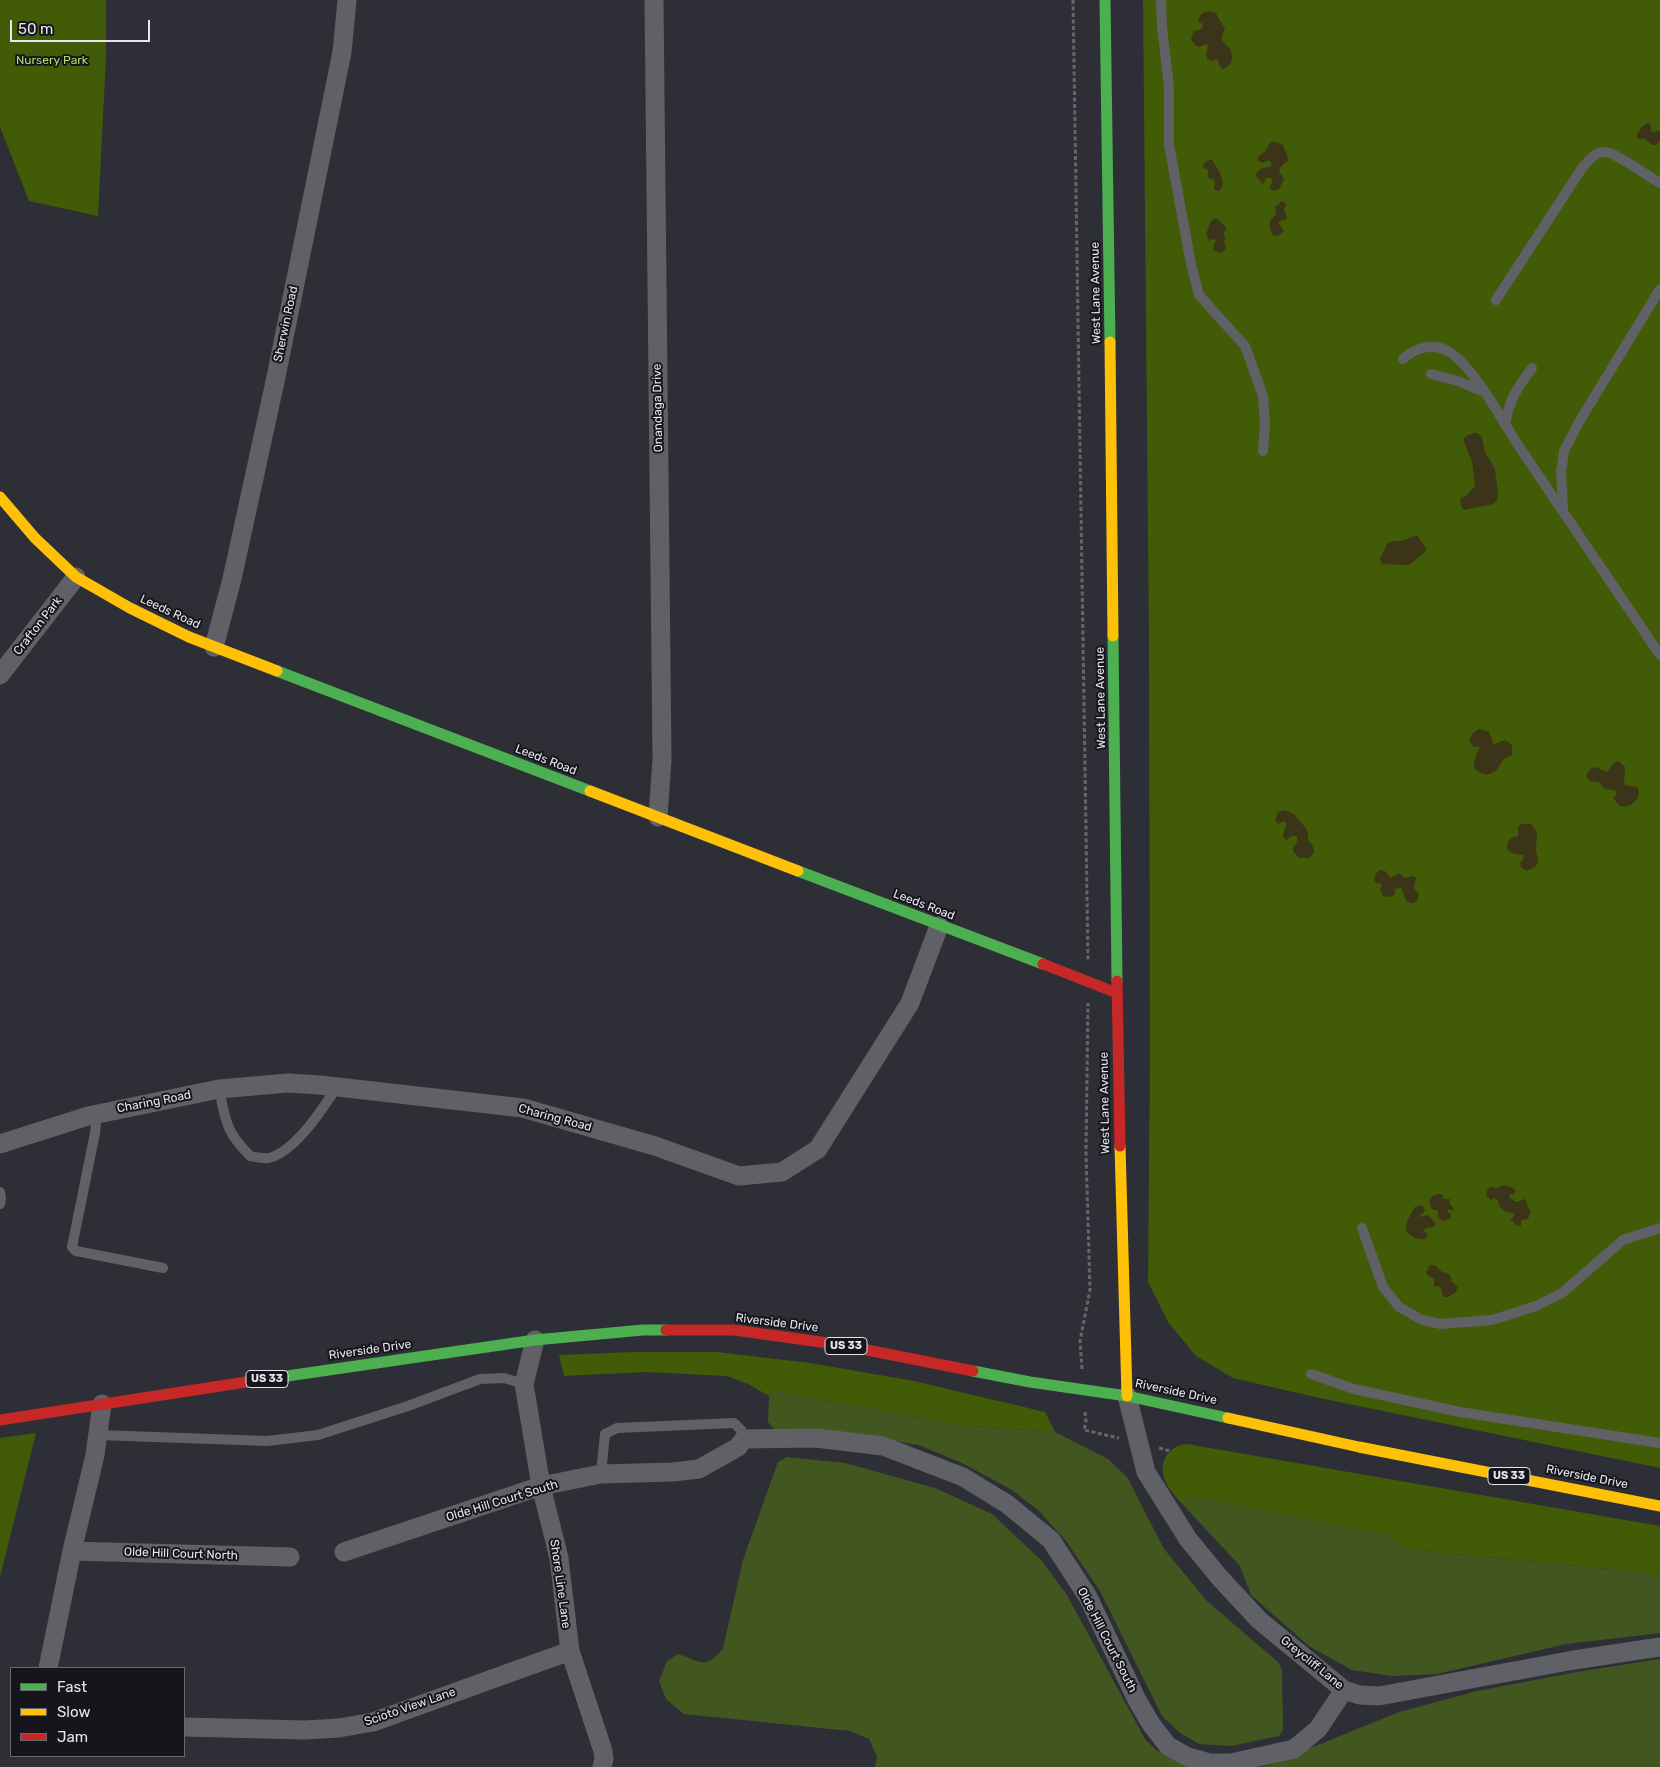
<!DOCTYPE html>
<html>
<head>
<meta charset="utf-8">
<style>
  body { margin:0 }
  #map { position:relative; width:1660px; height:1767px; overflow:hidden; background:#2e2f36; font-family:Rubik,sans-serif }
  canvas { display:block }
  .legend { position:absolute; left:10px; top:1667px; width:175px; height:90px; box-sizing:border-box; background:#15151b; border:1px solid #686970; margin:0; padding:6px 9px; list-style:none; font-size:15px; color:#e5e6ef }
  .legend li { display:flex; align-items:center; gap:10px; height:25px }
  .legend b { width:25px; border:1px solid #686970 }
  .scale { position:absolute; left:10px; top:20px; width:140px; height:22px; box-sizing:border-box; border:2px solid #e5e6ef; border-top:0; padding-left:6px; font-size:15px; line-height:18px; white-space:nowrap; color:#e5e6ef; -webkit-text-stroke:4px #15151b; paint-order:stroke }
</style>
</head>
<body>
<div id="map">
<canvas width="1660" height="1767"></canvas>
<ul class="legend">
<li><b style="height:6px;background:#4caf50"></b>Fast</li>
<li><b style="height:6px;background:#ffc107"></b>Slow</li>
<li><b style="height:6px;background:#c62828"></b>Jam</li>
</ul>
<div class="scale">50 m</div>
</div>
<script>
const ctx = document.querySelector('canvas').getContext('2d');
ctx.lineJoin = 'round';
function fillPath(path, color) { ctx.fillStyle = color; ctx.fill(path, 'evenodd'); }
function trace(path, color, width, dash) { ctx.strokeStyle = color; ctx.lineWidth = width; ctx.lineCap = dash ? 'butt' : 'round'; ctx.setLineDash(dash || []); ctx.stroke(path); }
function write(font, color, halo, rows, align = 'center') {
  ctx.font = font + ' Rubik,sans-serif'; ctx.lineWidth = 4; ctx.setLineDash([]); ctx.textBaseline = 'middle'; ctx.strokeStyle = halo; ctx.fillStyle = color; for (const [text, x, y, turn = 0] of rows) {
    ctx.save(); ctx.translate(x, y); ctx.rotate((+turn || 0) * Math.PI / 180); ctx.textAlign = isNaN(turn) ? turn : align; if (halo) ctx.strokeText(text, 0, 0); ctx.fillText(text, 0, 0); ctx.restore();
  }
}
const green = new Path2D(`
  M 0,0 L 106,0 L 106,58 L 98,216 L 29,201 L 0,127 Z
  M 1143,0 L 1660,0 L 1660,1468 L 1315,1397 L 1233,1378 L 1196,1356 L 1168,1322 L 1148,1282 L 1150,1054 L 1149,641 Z
  M 634,1352 L 717,1352 L 810,1363 L 914,1381 L 1045,1412 L 1055,1432 L 960,1425 L 773,1391 L 769,1396 L 748,1384 L 727,1376 L 645,1372 L 564,1376 L 559,1355 Z
  M 36,1433 L 0,1577 L 0,1438 Z
  M 1187,1444 L 1660,1526 L 1660,1574 L 1413,1550 L 1398,1546 L 1386,1534 L 1185,1499 L 1185,1507 C 1172,1493 1154,1474 1167,1455 C 1173,1447 1178,1445 1187,1444 Z`);
const forest = new Path2D(`
  M 773,1391 L 960,1425 L 1055,1432 L 1108,1459 L 1127,1477 L 1164,1549 L 1207,1601 L 1278,1662 L 1282,1670 L 1283,1730 L 1279,1736 L 1231,1746 L 1199,1744 L 1180,1733 L 1162,1716 L 1100,1591 L 1066,1541 L 1039,1511 L 1012,1490 L 962,1463 L 919,1445 L 854,1434 L 775,1430 L 768,1422 L 769,1396 Z
  M 787,1457 L 845,1463 L 935,1488 L 992,1514 L 1042,1561 L 1067,1595 L 1145,1739 L 1156,1750 L 1189,1767 L 875,1767 L 877,1757 L 869,1739 L 850,1731 L 684,1714 L 666,1699 L 659,1681 L 667,1661 L 678,1654 C 701,1662 707,1670 723,1648 L 743,1560 L 778,1462 Z
  M 1193,1496 L 1386,1534 L 1398,1546 L 1413,1550 L 1660,1574 L 1660,1633 L 1566,1644 L 1437,1674 L 1392,1676 L 1352,1670 L 1309,1646 L 1251,1595 L 1240,1566 L 1185,1507 L 1185,1499 Z
  M 1660,1659 L 1660,1767 L 1260,1767 L 1269,1765 L 1399,1712 L 1477,1691 L 1577,1672 Z`);
const sand = new Path2D(`
  M 1210,11 L 1216,13 L 1218,18 L 1225,28 C 1224,32 1221,37 1222,40 C 1223,44 1228,46 1230,49 C 1235,57 1231,68 1222,69 L 1220,66 L 1217,59 L 1212,61 L 1207,59 L 1206,55 L 1208,46 L 1206,44 L 1199,47 L 1196,46 L 1191,39 L 1194,31 L 1202,29 L 1203,24 L 1199,22 C 1198,14 1204,12 1210,11 Z
  M 1648,123 L 1651,124 L 1651,130 L 1652,132 L 1660,131 L 1660,141 L 1656,145 L 1652,145 L 1645,139 L 1637,138 C 1636,133 1643,124 1648,123 Z
  M 1272,141 L 1283,145 L 1289,160 L 1282,165 L 1279,171 L 1284,179 L 1279,189 L 1274,191 L 1269,188 L 1273,181 L 1271,178 L 1266,178 L 1263,184 L 1255,175 L 1260,169 L 1270,167 L 1272,164 L 1269,160 L 1262,163 L 1257,160 L 1259,156 L 1266,151 L 1269,144 Z
  M 1212,160 C 1217,168 1229,183 1219,191 L 1214,190 L 1215,180 L 1208,178 L 1208,170 L 1202,167 L 1206,161 Z
  M 1282,201 L 1286,204 L 1284,210 L 1287,218 L 1285,220 L 1279,221 L 1279,224 L 1284,231 L 1280,235 L 1274,236 L 1270,229 L 1270,220 L 1276,215 L 1275,207 Z
  M 1216,218 L 1225,226 L 1226,229 L 1223,235 L 1226,238 L 1224,241 L 1226,248 L 1221,253 L 1214,251 L 1213,247 L 1216,240 L 1213,239 L 1209,241 L 1206,234 L 1211,221 Z
  M 1473,433 L 1478,433 L 1482,438 L 1485,452 L 1495,469 L 1498,496 L 1497,500 L 1493,504 L 1464,510 L 1461,506 L 1460,499 L 1468,494 L 1475,486 L 1472,461 L 1463,440 L 1466,436 Z
  M 1417,535 L 1426,548 L 1425,552 L 1409,565 L 1382,564 L 1380,559 L 1387,544 L 1393,541 L 1401,541 Z
  M 1479,729 L 1489,732 L 1494,745 C 1502,741 1505,738 1512,745 L 1512,755 C 1510,756 1507,757 1505,758 C 1501,761 1501,765 1498,768 C 1491,777 1480,776 1474,767 L 1475,758 L 1480,747 L 1472,746 L 1469,740 L 1472,734 Z
  M 1618,761 L 1625,767 L 1624,785 L 1637,787 L 1639,790 C 1639,801 1631,808 1620,806 L 1613,798 L 1617,794 L 1615,790 L 1605,789 L 1599,782 L 1590,781 L 1586,776 L 1590,769 L 1595,767 L 1607,772 L 1614,763 Z
  M 1285,810 L 1294,814 L 1304,826 L 1308,832 L 1308,840 L 1313,846 L 1314,853 L 1309,858 L 1300,858 L 1294,853 L 1293,848 L 1297,842 L 1297,836 L 1292,836 L 1286,840 L 1283,837 C 1283,831 1287,827 1286,822 L 1284,821 L 1278,824 L 1275,820 L 1278,812 Z
  M 1521,824 L 1531,824 L 1537,832 L 1536,848 L 1538,863 C 1533,871 1522,874 1520,863 L 1523,859 L 1523,855 L 1511,853 L 1507,849 C 1507,840 1509,838 1518,836 L 1518,827 Z
  M 1379,870 L 1385,871 L 1391,878 L 1400,873 L 1405,878 L 1413,876 L 1416,878 L 1414,888 L 1419,895 L 1417,901 C 1406,908 1405,897 1402,889 L 1400,888 L 1395,889 L 1395,894 L 1391,897 L 1383,896 L 1380,890 L 1382,885 L 1380,883 L 1375,883 C 1373,878 1376,874 1379,870 Z
  M 1504,1185 L 1513,1188 L 1516,1191 L 1514,1194 L 1509,1195 L 1510,1198 L 1516,1202 L 1525,1199 L 1528,1207 L 1531,1210 L 1528,1219 L 1521,1220 L 1521,1226 L 1515,1225 L 1514,1222 L 1510,1220 L 1514,1216 L 1514,1213 L 1506,1212 L 1499,1206 L 1498,1200 L 1494,1198 L 1491,1200 L 1486,1196 L 1487,1190 L 1490,1187 L 1497,1188 Z
  M 1439,1194 L 1443,1195 L 1443,1199 L 1450,1199 L 1449,1203 L 1454,1209 L 1453,1211 L 1449,1209 L 1447,1211 L 1451,1215 L 1450,1219 L 1442,1221 L 1438,1217 L 1438,1211 L 1432,1209 L 1429,1201 L 1432,1196 Z
  M 1421,1205 L 1423,1206 L 1425,1211 L 1420,1215 L 1420,1217 L 1428,1215 L 1436,1224 L 1434,1227 L 1425,1228 L 1424,1231 L 1428,1235 L 1425,1239 C 1417,1240 1412,1237 1406,1231 L 1407,1221 L 1415,1207 Z
  M 1430,1265 L 1435,1265 L 1442,1272 L 1450,1274 L 1452,1282 L 1458,1286 L 1456,1292 L 1448,1297 L 1443,1297 L 1441,1287 L 1434,1286 L 1434,1278 L 1428,1276 L 1426,1272 Z`);
const path = new Path2D(`
  M 1073,0 L 1088,960
  M 1082,1369 L 1080,1341 L 1090,1290 L 1086,1153 L 1088,1003
  M 1085,1412 L 1086,1422 L 1084,1430 L 1119,1438
  M 1159,1448 L 1170,1451`);
const lane = new Path2D(`
  M 1161,0 L 1162,27 L 1169,87 L 1169,145 L 1191,264 L 1199,295 L 1245,346 L 1263,396 L 1265,424 L 1263,451
  M 1496,300 L 1582,168 C 1588,161 1595,152 1605,152 C 1615,152 1649,177 1660,183
  M 1403,359 C 1416,347 1435,342 1451,353 C 1476,370 1502,421 1520,448 C 1566,517 1613,586 1660,655
  M 1431,374 L 1458,381 L 1484,392
  M 1505,425 C 1509,400 1517,388 1532,368
  M 1563,511 L 1561,472 L 1564,451 L 1579,422 L 1660,289
  M 219,1089 C 226,1123 226,1131 250,1156 C 255,1157 263,1159 269,1158 C 295,1152 323,1108 337,1087
  M 95,1114 L 96,1124 L 95,1133 L 72,1247 L 76,1251 L 163,1268
  M 0,1192 L 1,1199 L 0,1204
  M 1362,1228 L 1383,1287 L 1399,1307 L 1422,1320 L 1441,1324 L 1492,1320 L 1536,1306 L 1562,1293 L 1623,1240 L 1660,1228
  M 1311,1374 L 1354,1389 L 1460,1412 L 1660,1443
  M 98,1435 L 267,1441 L 318,1435 L 408,1406 L 480,1379 L 504,1378 L 524,1384
  M 601,1474 L 605,1434 L 617,1428 L 734,1423 L 742,1431 L 744,1439`);
const street = new Path2D(`
  M 654,0 L 662,759 L 658,817
  M 214,647 L 232,579 L 276,377 L 342,52 L 347,0
  M 0,675 L 76,577
  M 0,1144 L 88,1116 L 219,1089 L 288,1083 L 320,1085 L 523,1108 L 655,1146 L 739,1176 L 782,1172 L 818,1149 L 910,1003 L 939,926
  M 535,1340 L 524,1384 L 541,1486 L 559,1558 L 570,1651 L 603,1751 L 604,1759 L 602,1767
  M 1127,1396 L 1146,1472 L 1188,1539 L 1220,1578 L 1259,1620 L 1344,1690 L 1360,1695 L 1379,1696 L 1574,1660 L 1660,1647
  M 72,1551 L 290,1557
  M 344,1552 L 541,1486 L 601,1474 L 673,1472 L 699,1469 L 738,1447 L 744,1439 L 816,1438 L 883,1446 L 963,1477 L 1007,1504 L 1051,1540 L 1088,1597 L 1137,1700 L 1151,1724 L 1168,1746 L 1188,1757 L 1209,1763 L 1231,1763 L 1294,1749 L 1318,1729 L 1344,1690
  M 48,1668 L 72,1551 L 95,1455 L 102,1404
  M 184,1727 L 305,1730 L 339,1728 L 373,1722 L 570,1651`);
const fast = new Path2D(`
  M 1105,0 L 1110,342
  M 1113,636 L 1117,981
  M 277,671 L 590,791
  M 798,871 L 1043,964
  M 973,1371 L 1030,1382 L 1127,1396 L 1228,1418
  M 246,1382 L 535,1340 L 643,1330 L 666,1330`);
const slow = new Path2D(`
  M 1110,342 L 1113,636
  M 0,497 L 35,538 L 76,577 L 130,608 L 189,637 L 277,671
  M 590,791 L 798,871
  M 1120,1146 L 1127,1396
  M 1228,1418 L 1359,1447 L 1660,1506`);
const jam = new Path2D(`
  M 1043,964 L 1117,993
  M 1117,981 L 1120,1146
  M 666,1330 L 734,1330 L 842,1345 L 973,1371
  M 0,1420 L 246,1382`);
const shields = [
  [846,1346,42],
  [267,1379,42],
  [1509,1476,42]
];
const shieldNames = [
  ["US 33",846,1346],
  ["US 33",267,1379],
  ["US 33",1509,1476]
];
const parkNames = [
  ["Nursery Park",52,61]
];
const streetNames = [
  ["West Lane Avenue",1096,293,-91],
  ["Sherwin Road",286,324,-78],
  ["Onandaga Drive",658,408,-91],
  ["Leeds Road",170,612,25],
  ["Crafton Park",38,626,-52],
  ["West Lane Avenue",1101,698,-91],
  ["Leeds Road",546,760,21],
  ["Leeds Road",924,905,21],
  ["Charing Road",154,1102,-11],
  ["West Lane Avenue",1105,1103,-91],
  ["Charing Road",555,1118,15],
  ["Riverside Drive",777,1323,7],
  ["Riverside Drive",370,1350,-8],
  ["Riverside Drive",1176,1392,12],
  ["Riverside Drive",1587,1477,11],
  ["Olde Hill Court South",502,1501,-17],
  ["Olde Hill Court North",181,1554,2],
  ["Shore Line Lane",560,1584,82],
  ["Olde Hill Court South",1107,1640,63],
  ["Greycliff Lane",1312,1663,39],
  ["Scioto View Lane",410,1707,-19]
];
fillPath(green, '#415b07');
fillPath(forest, '#425720');
fillPath(sand, '#3b3419');
trace(path, '#65666c', 3, [4, 2.5]);
trace(lane, '#606166', 10);
trace(street, '#606166', 19);
trace(fast, '#4caf50', 11);
trace(slow, '#ffc107', 11);
trace(jam, '#c62828', 11);
for (const [x, y, w] of shields) { const box = new Path2D(); box.roundRect(x - w / 2, y - 8.5, w, 17, 4); ctx.fillStyle = '#15151b'; ctx.fill(box); trace(box, '#e5e6ef', 1); }
write('bold 11px', '#e5e6ef', null, shieldNames);
write('12px', '#b2df6f', '#15151b', parkNames);
write('12px', '#e5e6ef', '#15151b', streetNames);
</script>
</body>
</html>
